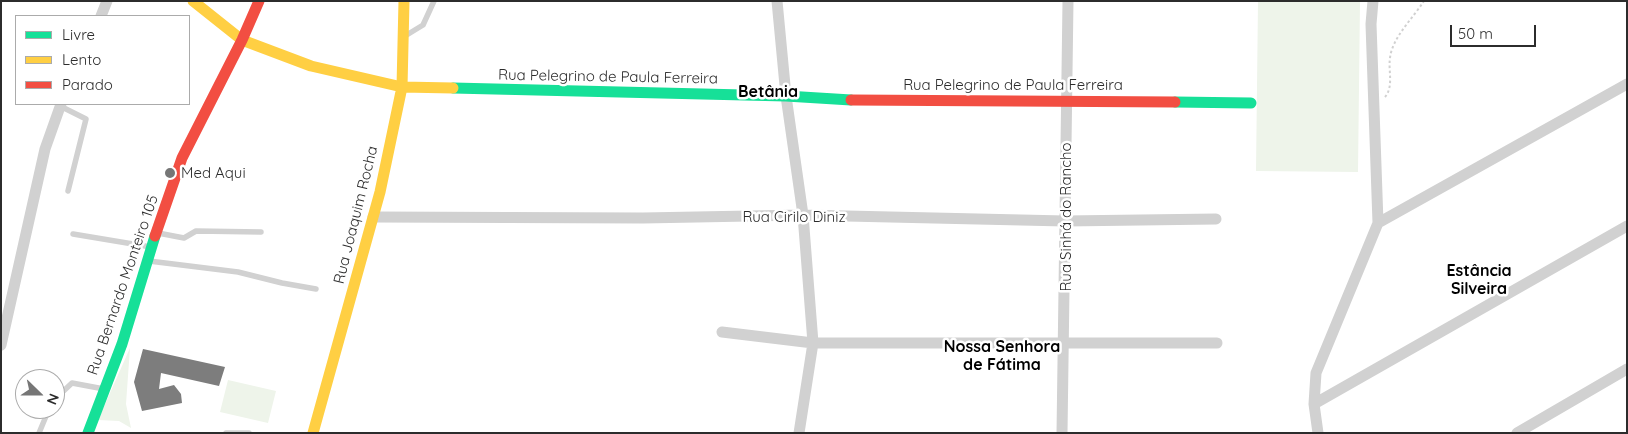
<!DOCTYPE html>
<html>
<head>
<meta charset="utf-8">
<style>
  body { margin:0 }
  #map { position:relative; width:1628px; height:434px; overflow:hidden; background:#fff; font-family:Quicksand,sans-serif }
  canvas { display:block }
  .frame { position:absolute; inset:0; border:2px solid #2c2c2c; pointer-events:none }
  .legend { position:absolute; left:15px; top:15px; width:175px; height:90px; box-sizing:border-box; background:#fff; border:1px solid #ababab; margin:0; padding:6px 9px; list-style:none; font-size:15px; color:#2c2c2c }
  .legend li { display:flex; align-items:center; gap:10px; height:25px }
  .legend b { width:25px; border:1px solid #ababab }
  .north { position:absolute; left:15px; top:369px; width:50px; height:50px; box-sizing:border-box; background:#fff; border:1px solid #ababab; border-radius:50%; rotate:112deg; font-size:14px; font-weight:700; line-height:20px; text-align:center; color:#2c2c2c }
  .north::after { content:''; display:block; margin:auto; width:18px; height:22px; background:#767676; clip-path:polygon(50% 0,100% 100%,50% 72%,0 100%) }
  .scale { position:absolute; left:1450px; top:25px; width:86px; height:22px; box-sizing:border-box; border:2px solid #2c2c2c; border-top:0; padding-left:6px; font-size:15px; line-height:18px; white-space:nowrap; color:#2c2c2c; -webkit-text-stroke:4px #fff; paint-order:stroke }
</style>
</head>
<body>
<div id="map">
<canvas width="1628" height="434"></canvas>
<div class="frame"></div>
<ul class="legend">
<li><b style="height:6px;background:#16e098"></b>Livre</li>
<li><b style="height:6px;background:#ffcf43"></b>Lento</li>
<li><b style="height:6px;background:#f24e42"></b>Parado</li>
</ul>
<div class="north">N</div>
<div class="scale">50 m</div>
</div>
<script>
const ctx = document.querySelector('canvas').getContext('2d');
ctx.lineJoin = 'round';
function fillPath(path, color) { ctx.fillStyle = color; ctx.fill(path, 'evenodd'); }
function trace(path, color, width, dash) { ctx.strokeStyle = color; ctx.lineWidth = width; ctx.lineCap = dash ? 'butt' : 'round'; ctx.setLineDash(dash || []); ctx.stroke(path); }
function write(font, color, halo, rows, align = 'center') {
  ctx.font = font + ' Quicksand,sans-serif'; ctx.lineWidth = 5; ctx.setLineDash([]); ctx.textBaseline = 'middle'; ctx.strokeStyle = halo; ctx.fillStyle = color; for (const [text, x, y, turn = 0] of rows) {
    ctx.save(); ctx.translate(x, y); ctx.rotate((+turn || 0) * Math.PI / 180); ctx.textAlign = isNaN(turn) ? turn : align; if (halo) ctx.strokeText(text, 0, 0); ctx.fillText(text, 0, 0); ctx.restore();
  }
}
const green = new Path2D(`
  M 1258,1 L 1360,1 L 1358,172 L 1256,171 Z
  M 130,348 L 126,404 L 131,428 L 119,421 L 98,420 Z
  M 228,380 L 276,391 L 268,423 L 220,412 Z`);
const building = new Path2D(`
  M 143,349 L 225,367 L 219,386 L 161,373 L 159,389 L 174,385 L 181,394 L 182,403 L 142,411 L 134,382 Z`);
const path = new Path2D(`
  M 1385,97 C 1394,86 1388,71 1390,58 C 1392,38 1413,18 1424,1`);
const lane = new Path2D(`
  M 405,36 L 423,25 L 434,1
  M 60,106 L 86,119 L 68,191
  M 158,233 L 184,238 L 196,231 L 261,232
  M 73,234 L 151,247
  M 149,261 L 238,272 L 282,283 L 316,289
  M 55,399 L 72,383 L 104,389
  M 39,433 L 49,409
  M 226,433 L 249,433`);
const street = new Path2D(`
  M 777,1 L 786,96 L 803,215 L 813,343 L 799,433
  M 101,16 L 107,1
  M 373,217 L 643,218 L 803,215 L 1065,221 L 1216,219
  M 1378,223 L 1627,84
  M 722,332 L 813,343 L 1217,343
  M 1,345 L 45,149 L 61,104
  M 1314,404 L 1627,226
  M 1062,433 L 1068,1
  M 1318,433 L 1314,404 L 1316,373 L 1378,223 L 1371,24 L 1373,1
  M 1517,433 L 1627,369`);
const fast = new Path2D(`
  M 453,88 L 786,96 L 851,100
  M 1175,102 L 1251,103
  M 88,433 L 122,344 L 155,236`);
const slow = new Path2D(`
  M 193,1 L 242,40 L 311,66 L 402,87 L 453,88
  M 313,433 L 380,192 L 402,87 L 404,1`);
const jam = new Path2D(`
  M 851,100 L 1175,102
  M 155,236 L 182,158 L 242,40 L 259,1`);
const markers = [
  [170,173,6,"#767676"]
];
const streetNames = [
  ["Rua Pelegrino de Paula Ferreira",608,77,1],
  ["Rua Pelegrino de Paula Ferreira",1013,85],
  ["Rua Joaquim Rocha",356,215,-76],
  ["Rua Cirilo Diniz",794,217],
  ["Rua Sinhá do Rancho",1066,217,-90],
  ["Rua Bernardo Monteiro 105",123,285,-71]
];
const poiNames = [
  ["Med Aqui",181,173]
];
const neighbourhoodNames = [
  ["Betânia",768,92],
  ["Estância",1479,271],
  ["Silveira",1479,289],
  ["Nossa Senhora",1002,347],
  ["de Fátima",1002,365]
];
fillPath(green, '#eef4ea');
fillPath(building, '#7d7d7d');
trace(path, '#d1d1d1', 2, [2.5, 2.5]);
trace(lane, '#d1d1d1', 5.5);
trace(street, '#d1d1d1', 11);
trace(fast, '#16e098', 11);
trace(slow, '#ffcf43', 11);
trace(jam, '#f24e42', 11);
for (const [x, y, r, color] of markers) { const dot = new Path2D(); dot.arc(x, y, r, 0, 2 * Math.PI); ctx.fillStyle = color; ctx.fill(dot); trace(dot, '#fff', 2); }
write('15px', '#2c2c2c', '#fff', streetNames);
write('15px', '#2c2c2c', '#fff', poiNames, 'left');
write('bold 16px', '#000', '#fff', neighbourhoodNames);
</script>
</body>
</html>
